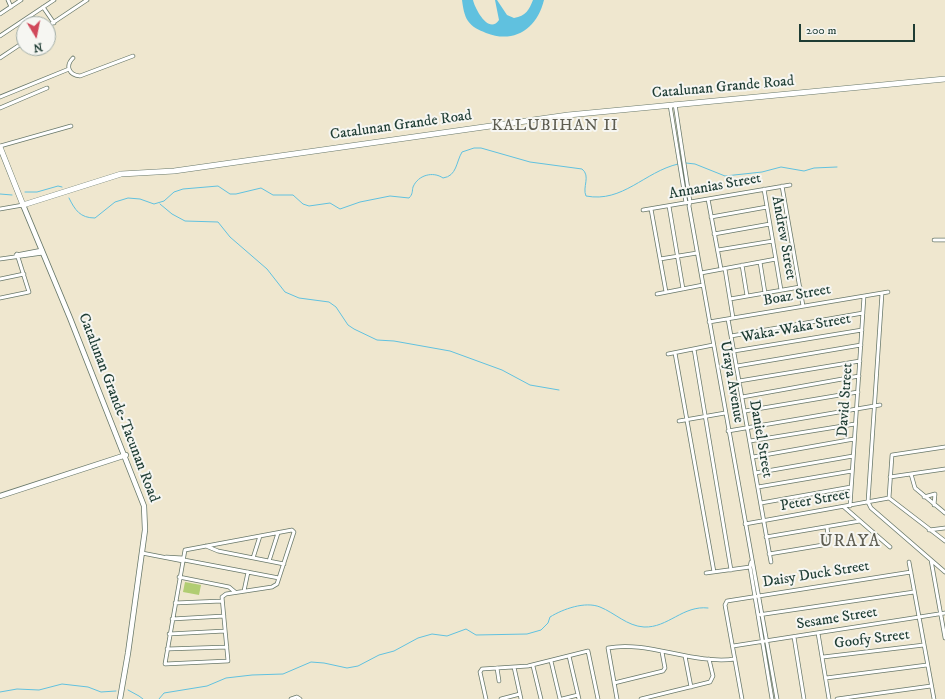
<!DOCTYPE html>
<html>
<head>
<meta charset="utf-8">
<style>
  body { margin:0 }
  #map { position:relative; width:945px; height:699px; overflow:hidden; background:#efe7cf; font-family:"IM FELL DW Pica",serif }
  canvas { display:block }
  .north { position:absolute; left:16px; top:16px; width:40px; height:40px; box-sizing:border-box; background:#f6f6f2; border:1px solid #a0aca6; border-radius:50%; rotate:170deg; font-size:11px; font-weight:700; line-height:16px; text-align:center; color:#1f3d34 }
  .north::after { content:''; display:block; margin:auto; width:14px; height:18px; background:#d1495b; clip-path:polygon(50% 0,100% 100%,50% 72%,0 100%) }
  .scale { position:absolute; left:799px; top:24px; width:116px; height:18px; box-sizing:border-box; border:2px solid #1f3d34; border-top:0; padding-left:5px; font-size:12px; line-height:14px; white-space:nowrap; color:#1f3d34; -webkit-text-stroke:3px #f6f6f2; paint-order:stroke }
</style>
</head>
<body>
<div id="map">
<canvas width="945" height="699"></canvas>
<div class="north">N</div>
<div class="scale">200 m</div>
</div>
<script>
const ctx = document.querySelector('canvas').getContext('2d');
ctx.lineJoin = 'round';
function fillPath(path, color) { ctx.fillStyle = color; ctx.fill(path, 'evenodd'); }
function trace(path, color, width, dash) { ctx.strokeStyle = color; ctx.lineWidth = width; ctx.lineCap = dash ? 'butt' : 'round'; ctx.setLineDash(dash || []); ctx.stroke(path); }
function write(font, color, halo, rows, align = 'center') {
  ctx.font = font + ' "IM FELL DW Pica",serif'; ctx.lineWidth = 4; ctx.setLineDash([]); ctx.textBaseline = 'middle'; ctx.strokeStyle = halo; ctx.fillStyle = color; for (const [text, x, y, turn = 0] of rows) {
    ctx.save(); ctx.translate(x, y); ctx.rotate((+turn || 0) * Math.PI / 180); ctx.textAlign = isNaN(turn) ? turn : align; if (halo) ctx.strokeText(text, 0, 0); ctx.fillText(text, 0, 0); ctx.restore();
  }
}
const green = new Path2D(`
  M 185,582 L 201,585 L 199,595 L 183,592 Z`);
const water = new Path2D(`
  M 462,0 L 473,0 C 475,9 489,35 499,20 L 495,0 L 497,0 L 507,15 L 514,18 C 526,16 529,10 533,0 L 544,0 C 537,29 514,44 486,33 C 479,30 472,27 468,21 C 464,15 463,7 462,0 Z`);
const stream = new Path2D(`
  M 686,163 L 695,164 L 725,176 L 762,172 L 781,167 L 804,171 L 814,168 L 837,167
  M 25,192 L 37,192 L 58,186 L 62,187
  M 0,194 L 12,195
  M 69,198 C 75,210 80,218 95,218 L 115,202 L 128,198 L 140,199 L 154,204 L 164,201 L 174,192 L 183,189 L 218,186 L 230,194 L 236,194 L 261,188 L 273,195 L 293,195 L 303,204 L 309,206 L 330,203 L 340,209 L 360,202 L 390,196 L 409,198 C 413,194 412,191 413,187 C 418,175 433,171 443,178 C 457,176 456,162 462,152 L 474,148 L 481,148 L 530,162 L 582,169 C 591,176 582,187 586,196 C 623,203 644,172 678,164
  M 160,204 L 172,214 L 185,221 L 218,222 L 230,237 L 267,269 L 285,292 L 299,298 L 329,302 L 336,307 L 348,325 L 354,329 L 377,340 L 394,341 L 450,351 L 502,370 L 530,385 L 559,390
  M 128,690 L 139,696 L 143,699
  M 0,692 L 17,689 L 39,690 L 62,684 L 88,687 L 101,692 L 116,691
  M 159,699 L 164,693 L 207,686 L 226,678 L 252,675 L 283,674 L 311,662 L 324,663 L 347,668 L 358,666 L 379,655 L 394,651 L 418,638 L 432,634 L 447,636 L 466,629 L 476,635 L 527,634 L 541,630 L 548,623 L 550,617 C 563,609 585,601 600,607 C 615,613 627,626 644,627 C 668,628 683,605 708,608`);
const street = new Path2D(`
  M 8,0 L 11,7
  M 43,7 L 54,23
  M 0,14 L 21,0
  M 48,26 L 87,0
  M 0,36 L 54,0
  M 0,58 L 24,42
  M 73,58 C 65,66 69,75 80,76 L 133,56
  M 0,97 L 69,69
  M 675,104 L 690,202 L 689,206 L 777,699
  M 670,105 L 686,203
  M 0,108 L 47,88
  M 0,146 L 71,126
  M 782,186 L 803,306
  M 764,189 L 781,290
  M 708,199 L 721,269
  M 669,206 L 683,289
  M 0,209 L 23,205
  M 651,209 L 666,292
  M 643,210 L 790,185
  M 711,217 L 767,207
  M 714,234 L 770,224
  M 934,240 L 945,240
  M 718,250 L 773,241
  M 16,255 L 42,250
  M 0,259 L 43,253
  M 660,259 L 697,253
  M 760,262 L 765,293
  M 742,265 L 747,296
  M 725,269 L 733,318
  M 701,273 L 776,259
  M 0,279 L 24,274
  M 882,293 L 868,502 L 871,508 L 945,572
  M 657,294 L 703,285
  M 0,298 L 29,292 L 17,254
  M 730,299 L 800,287
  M 728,319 L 771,562
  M 709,322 L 888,292
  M 731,336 L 863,313
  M 694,349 L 731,570
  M 734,351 L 862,330
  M 675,353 L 714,572
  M 668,354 L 713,345
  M 737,366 L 861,345
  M 739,381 L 860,361
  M 742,397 L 859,376
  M 745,411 L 858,392
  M 679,421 L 725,413
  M 728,431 L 880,405
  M 750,441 L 855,424
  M 753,457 L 854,439
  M 755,473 L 853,456
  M 911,474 L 915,488 L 945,513
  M 890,477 L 945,469
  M 758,487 L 852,471
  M 924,497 L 935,494 L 934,505
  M 889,498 L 892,455 L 945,447
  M 889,498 L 945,541
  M 761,503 L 851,487
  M 850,506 L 864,296
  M 844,507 L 890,547
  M 745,524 L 889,498
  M 292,530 L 294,532 L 277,584 L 272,587 L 226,594 L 222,597 L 228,661 L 165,664 L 185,550 Z
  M 929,530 L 945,528
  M 766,537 L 860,521
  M 206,546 L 218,551 L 284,564
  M 142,553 L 183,561
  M 769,554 L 829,544 L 827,527
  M 166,557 L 183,558 L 184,560 L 279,578
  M 253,558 L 260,536
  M 931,560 L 945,638
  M 269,561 L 278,533
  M 751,562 L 750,567 L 772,699
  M 909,562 L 934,699
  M 706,573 L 750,567
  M 179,577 L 229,587 L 235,592
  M 244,591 L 248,572
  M 175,603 L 222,601
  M 758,615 L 914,592
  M 172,619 L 224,616
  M 818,633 L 829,699
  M 169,634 L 225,631
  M 794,637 L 804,699
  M 733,646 L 945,613
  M 167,649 L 227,647
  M 569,656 L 579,699
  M 685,656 L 691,687
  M 823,657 L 924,645
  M 551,661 L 560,699
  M 533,666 L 541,699
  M 514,667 L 521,699
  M 497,668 L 499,681
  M 826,678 L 927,665
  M 614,683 L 663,671 L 665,668 L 662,652
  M 291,699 L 297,697 L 300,699
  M 486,699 L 480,672 L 482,669 L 528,666 L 588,651 L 598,699
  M 501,699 L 520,694
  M 562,699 L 578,695
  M 617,699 L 608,648 C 647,640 693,665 735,659
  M 641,699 L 710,682 L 713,676 L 709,659
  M 742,699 L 725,605 L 727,601 L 911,572
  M 837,699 L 931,686`);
const secondary = new Path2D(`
  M 23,205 L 70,318 L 144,506 L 145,530 L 128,653 L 120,699
  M 0,496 L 126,455`);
const primary = new Path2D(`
  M 0,147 L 23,205 L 121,174 L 174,171 L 568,115 L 945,79`);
const streetNames = [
  ["Catalunan Grande Road",723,88,-5],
  ["Catalunan Grande Road",401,126,-8],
  ["Annanias Street",715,187,-10],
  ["Andrew Street",783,238,80],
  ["Boaz Street",797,296,-10],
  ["Waka-Waka Street",796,329,-10],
  ["Uraya Avenue",731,382,80],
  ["David Street",846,400,-86],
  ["Catalunan Grande-Tacunan Road",118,408,69],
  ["Daniel Street",760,439,80],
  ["Peter Street",815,501,-10],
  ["Daisy Duck Street",816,575,-9],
  ["Sesame Street",837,619,-9],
  ["Goofy Street",872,640,-7]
];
const neighbourhoodNames = [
  ["KALUBIHAN II",555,127]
];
const quarterNames = [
  ["URAYA",850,542]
];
fillPath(green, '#b1cd73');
fillPath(water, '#60c1df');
trace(stream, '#60c1df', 1);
trace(street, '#68786a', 4.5);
trace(secondary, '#68786a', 6);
trace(primary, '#68786a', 6);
trace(street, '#fff', 3);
trace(secondary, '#fff', 4.5);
trace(primary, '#fff', 5);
write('15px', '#1f3d34', '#f6f6f2', streetNames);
ctx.letterSpacing = '1px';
write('16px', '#5e5d51', '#f6f6f2', neighbourhoodNames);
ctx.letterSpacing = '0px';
ctx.letterSpacing = '1px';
write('17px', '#5e5d51', '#f6f6f2', quarterNames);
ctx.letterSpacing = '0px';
</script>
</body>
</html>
